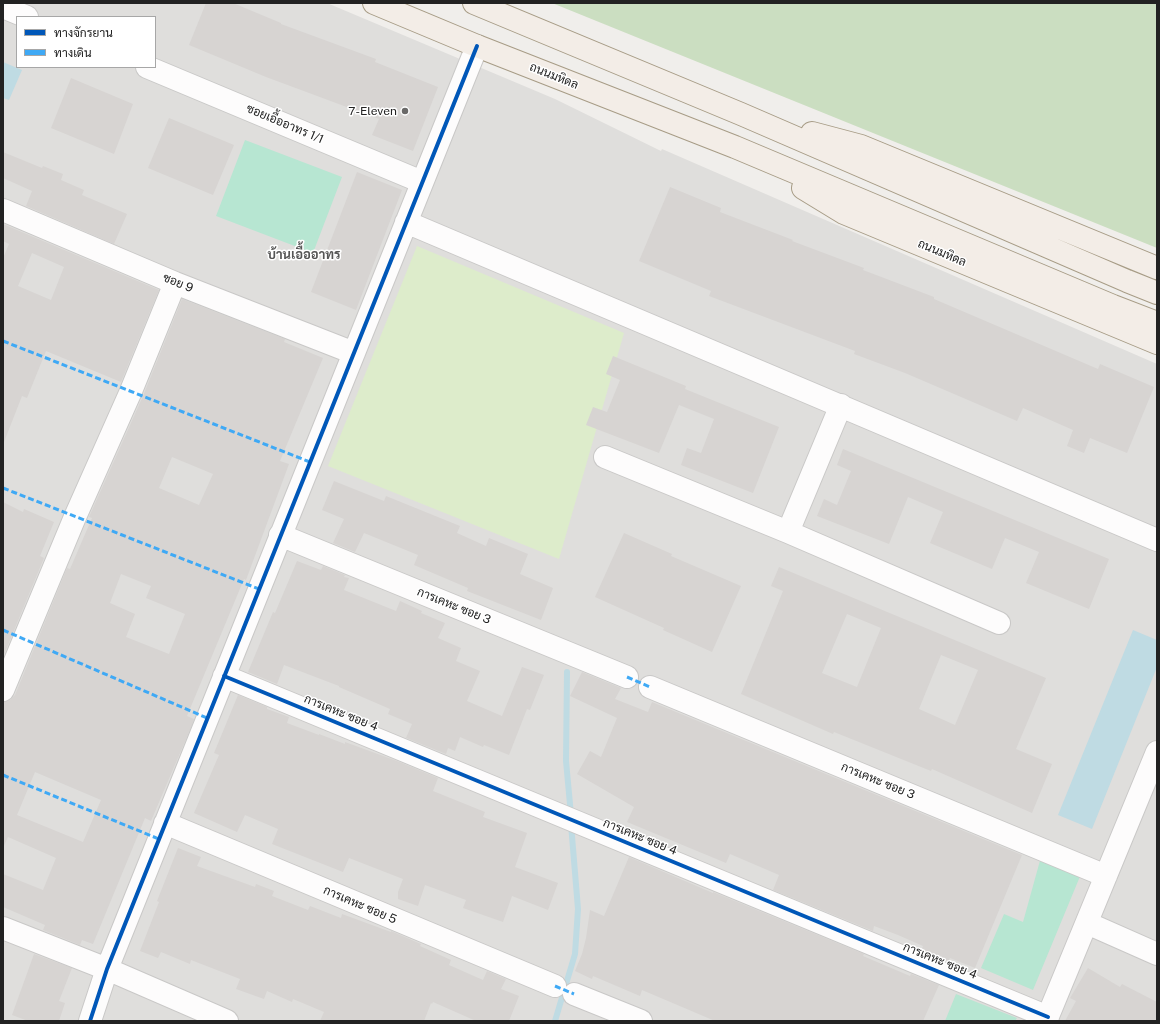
<!DOCTYPE html>
<html>
<head>
<meta charset="utf-8">
<style>
  body { margin:0 }
  #map { position:relative; width:1160px; height:1024px; overflow:hidden; background:#f0eeeb; font-family:"Public Sans",Sarabun,sans-serif }
  canvas { display:block }
  .frame { position:absolute; inset:0; border:4px solid #222; pointer-events:none }
  .legend { position:absolute; left:16px; top:16px; width:140px; height:52px; box-sizing:border-box; background:#fff; border:1px solid #a7a7a7; margin:0; padding:5px 7px; list-style:none; font-size:12px; color:#222 }
  .legend li { display:flex; align-items:center; gap:8px; height:20px }
  .legend b { width:20px; border:1px solid #a7a7a7 }
</style>
</head>
<body>
<div id="map">
<canvas width="1160" height="1024"></canvas>
<div class="frame"></div>
<ul class="legend">
<li><b style="height:5px;background:#0057b8"></b>ทางจักรยาน</li>
<li><b style="height:5px;background:#3fa9f5"></b>ทางเดิน</li>
</ul>
</div>
<script>
const ctx = document.querySelector('canvas').getContext('2d');
ctx.lineJoin = 'round';
function fillPath(path, color) { ctx.fillStyle = color; ctx.fill(path, 'evenodd'); }
function trace(path, color, width, dash) { ctx.strokeStyle = color; ctx.lineWidth = width; ctx.lineCap = dash ? 'butt' : 'round'; ctx.setLineDash(dash || []); ctx.stroke(path); }
function write(font, color, halo, rows, align = 'center') {
  ctx.font = font + ' "Public Sans",Sarabun,sans-serif'; ctx.lineWidth = 3; ctx.setLineDash([]); ctx.textBaseline = 'middle'; ctx.strokeStyle = halo; ctx.fillStyle = color; for (const [text, x, y, turn = 0] of rows) {
    ctx.save(); ctx.translate(x, y); ctx.rotate((+turn || 0) * Math.PI / 180); ctx.textAlign = isNaN(turn) ? turn : align; if (halo) ctx.strokeText(text, 0, 0); ctx.fillText(text, 0, 0); ctx.restore();
  }
}
const residential = new Path2D(`
  M 3,3 L 327,3 L 555,99 L 661,151 L 662,149 L 1157,364 L 1157,1021 L 3,1021 ZM 17,17 L 155,17 L 155,67 L 17,67 Z`);
const grass = new Path2D(`
  M 417,246 L 624,333 L 559,559 L 328,466 Z`);
const forest = new Path2D(`
  M 552,3 L 1157,3 L 1157,248 Z`);
const pitch = new Path2D(`
  M 245,140 L 342,177 L 313,253 L 216,216 Z
  M 1041,857 L 1081,874 L 1033,990 L 981,968 L 1004,914 L 1023,922 Z
  M 956,994 L 1017,1018 L 1015,1021 L 945,1021 Z`);
const water = new Path2D(`
  M 3,62 L 22,70 L 9,100 L 3,98 Z
  M 1133,630 L 1157,640 L 1157,667 L 1092,829 L 1058,815 Z`);
const stream = new Path2D(`
  M 567,672 L 566,761 L 571,815
  M 555,1021 L 575,954 L 578,909 L 571,824`);
const building = new Path2D(`
  M 206,3 L 233,3 L 281,23 L 281,24 L 376,59 L 375,62 L 438,87 L 413,151 L 372,135 L 379,119 L 266,77 L 189,45 Z
  M 71,78 L 133,104 L 114,154 L 51,128 Z
  M 169,118 L 234,145 L 213,195 L 148,168 Z
  M 3,152 L 42,168 L 43,166 L 63,174 L 61,180 L 84,190 L 82,195 L 127,214 L 114,244 L 26,206 L 32,191 L 3,178 Z
  M 357,172 L 402,190 L 356,310 L 311,292 Z
  M 670,187 L 721,208 L 720,212 L 793,240 L 792,241 L 864,268 L 863,270 L 934,297 L 934,299 L 1098,369 L 1100,364 L 1154,387 L 1127,453 L 1090,438 L 1084,453 L 1067,446 L 1073,430 L 1023,408 L 1017,421 L 905,373 L 854,354 L 855,351 L 709,296 L 711,291 L 639,261 Z
  M 3,224 L 159,290 L 121,382 L 46,351 L 27,398 L 22,396 L 4,442 L 3,258 L 9,244 L 3,241 ZM 32,253 L 64,267 L 51,300 L 18,286 Z
  M 182,299 L 285,339 L 284,342 L 323,358 L 280,461 L 289,464 L 246,580 L 244,579 L 187,716 L 194,719 L 192,725 L 151,821 L 145,818 L 93,944 L 82,940 L 80,945 L 43,930 L 45,925 L 3,907 L 3,874 L 43,890 L 56,858 L 8,837 L 3,848 L 3,702 L 10,700 L 15,695 L 67,568 L 70,569 L 92,518 L 89,517 L 143,396 ZM 172,457 L 213,474 L 199,505 L 159,488 ZM 121,574 L 151,586 L 146,598 L 185,614 L 169,654 L 126,637 L 135,614 L 110,603 ZM 35,772 L 101,800 L 83,842 L 17,815 Z
  M 613,356 L 686,386 L 685,389 L 779,427 L 753,493 L 681,465 L 687,448 L 701,453 L 714,419 L 679,405 L 659,453 L 586,425 L 593,407 L 607,412 L 620,380 L 606,374 Z
  M 843,449 L 1109,559 L 1089,609 L 1026,583 L 1039,552 L 1005,538 L 992,569 L 930,543 L 943,512 L 908,497 L 889,544 L 817,516 L 824,499 L 837,505 L 851,471 L 837,465 Z
  M 334,481 L 384,501 L 386,496 L 460,526 L 457,533 L 486,546 L 489,538 L 528,554 L 520,574 L 553,588 L 541,620 L 467,591 L 468,588 L 414,565 L 418,555 L 364,533 L 355,552 L 333,543 L 344,519 L 322,510 Z
  M 3,502 L 23,512 L 24,509 L 54,522 L 40,556 L 44,558 L 3,657 Z
  M 624,533 L 672,554 L 671,556 L 741,586 L 712,652 L 663,630 L 664,628 L 595,597 Z
  M 297,561 L 321,570 L 323,566 L 345,575 L 344,577 L 349,578 L 344,590 L 396,611 L 400,601 L 422,611 L 421,613 L 445,623 L 438,638 L 461,648 L 456,661 L 480,671 L 467,701 L 502,716 L 522,667 L 544,675 L 530,710 L 527,709 L 509,755 L 484,745 L 483,747 L 460,737 L 455,751 L 448,748 L 446,754 L 406,738 L 412,724 L 388,714 L 390,709 L 339,687 L 339,686 L 284,665 L 277,684 L 248,672 L 273,612 L 275,613 Z
  M 779,567 L 1046,678 L 1016,749 L 1052,764 L 1032,813 L 932,769 L 931,771 L 834,732 L 833,734 L 741,694 L 783,591 L 771,586 ZM 847,614 L 881,628 L 857,687 L 822,673 ZM 941,655 L 978,670 L 955,725 L 919,709 Z
  M 582,672 L 621,688 L 615,699 L 648,712 L 652,702 L 1022,855 L 975,968 L 950,958 L 948,962 L 921,951 L 923,946 L 898,935 L 874,926 L 873,931 L 773,890 L 779,875 L 730,854 L 726,863 L 627,822 L 634,807 L 577,774 L 590,751 L 601,757 L 617,718 L 570,696 Z
  M 238,695 L 267,707 L 267,709 L 289,717 L 287,723 L 319,735 L 319,734 L 345,744 L 345,742 L 397,761 L 438,778 L 433,791 L 485,812 L 483,817 L 527,833 L 515,867 L 558,883 L 548,910 L 512,896 L 503,922 L 463,908 L 466,900 L 425,885 L 418,906 L 398,899 L 398,892 L 403,879 L 349,858 L 343,872 L 272,844 L 278,829 L 245,815 L 237,832 L 194,813 L 219,755 L 214,753 Z
  M 178,848 L 201,857 L 197,866 L 255,887 L 256,884 L 274,891 L 272,896 L 308,910 L 310,906 L 341,918 L 342,914 L 391,932 L 391,931 L 421,944 L 420,946 L 451,960 L 449,965 L 483,980 L 487,971 L 506,979 L 501,989 L 519,996 L 509,1021 L 476,1021 L 433,1002 L 432,1004 L 431,1003 L 424,1021 L 320,1021 L 324,1012 L 293,999 L 292,1002 L 267,991 L 264,999 L 236,989 L 240,979 L 191,960 L 190,964 L 161,952 L 158,958 L 140,951 L 159,902 L 157,901 Z
  M 629,857 L 713,893 L 713,892 L 864,954 L 863,956 L 910,976 L 911,974 L 939,985 L 923,1021 L 715,1021 L 642,990 L 640,996 L 593,976 L 592,979 L 575,971 L 582,954 L 586,938 L 590,910 L 604,916 Z
  M 34,954 L 72,968 L 59,1001 L 65,1003 L 59,1021 L 28,1021 L 12,1015 Z
  M 1088,968 L 1120,987 L 1122,984 L 1157,1002 L 1157,1021 L 1065,1021 L 1076,1001 L 1070,998 Z`);
const minor = new Path2D(`
  M 3,7 L 27,17
  M 147,67 L 422,182
  M 3,210 L 175,283 L 354,353
  M 406,222 L 1157,540
  M 605,457 L 788,532 L 999,623
  M 788,532 L 841,405
  M 280,535 L 627,677
  M 224,676 L 1048,1017
  M 650,687 L 1106,876
  M 3,690 L 75,517 L 131,391 L 175,283
  M 165,823 L 555,986
  M 1087,923 L 1157,954
  M 3,928 L 107,969 L 227,1021
  M 574,994 L 641,1021
  M 90,1021 L 107,969 L 477,46
  M 1046,1021 L 1157,752`);
const major = new Path2D(`
  M 374,3 L 477,46 L 735,147 L 1113,306 L 1157,323
  M 474,3 L 741,114 L 1127,281 L 1157,293
  M 812,133 L 861,146 L 1157,268
  M 803,188 L 844,213 L 1157,343`);
const quiet = new Path2D(`
  M 3,341 L 310,462
  M 3,488 L 259,589
  M 3,630 L 207,718
  M 627,677 L 650,687
  M 3,775 L 159,839
  M 555,986 L 574,994`);
const cycleway = new Path2D(`
  M 224,676 L 1048,1017
  M 90,1021 L 107,969 L 477,46`);
const markers = [
  [405,111,4,"#6a6968"]
];
const streetNames = [
  ["ถนนมหิดล",554,76,22],
  ["ซอยเอื้ออาทร 1/1",285,124,23],
  ["ถนนมหิดล",942,253,23],
  ["ซอย 9",178,283,22],
  ["การเคหะ ซอย 3",454,606,22],
  ["การเคหะ ซอย 4",341,713,22],
  ["การเคหะ ซอย 3",878,781,22],
  ["การเคหะ ซอย 4",640,837,22],
  ["การเคหะ ซอย 5",360,905,23],
  ["การเคหะ ซอย 4",940,961,22]
];
const poiNames = [
  ["7-Eleven",397,111]
];
const neighbourhoodNames = [
  ["บ้านเอื้ออาทร",304,255]
];
fillPath(residential, '#dfdedc');
fillPath(grass, '#ddeccb');
fillPath(forest, '#cbdec1');
fillPath(pitch, '#b7e6d2');
fillPath(water, '#bfdbe3');
trace(stream, '#bfdbe3', 6);
fillPath(building, '#d7d4d2');
trace(minor, '#c9c8c7', 24);
trace(major, '#a79c86', 24);
trace(minor, '#fdfcfc', 22);
trace(major, '#f3ede7', 22);
trace(quiet, '#3fa9f5', 3, [6, 3]);
trace(cycleway, '#0057b8', 4);
for (const [x, y, r, color] of markers) { const dot = new Path2D(); dot.arc(x, y, r, 0, 2 * Math.PI); ctx.fillStyle = color; ctx.fill(dot); trace(dot, '#fff', 1.5); }
write('12px', '#222', '#fff', streetNames);
write('12px', '#222', '#fff', poiNames, 'right');
write('bold 13px', '#555', '#fff', neighbourhoodNames);
</script>
</body>
</html>
